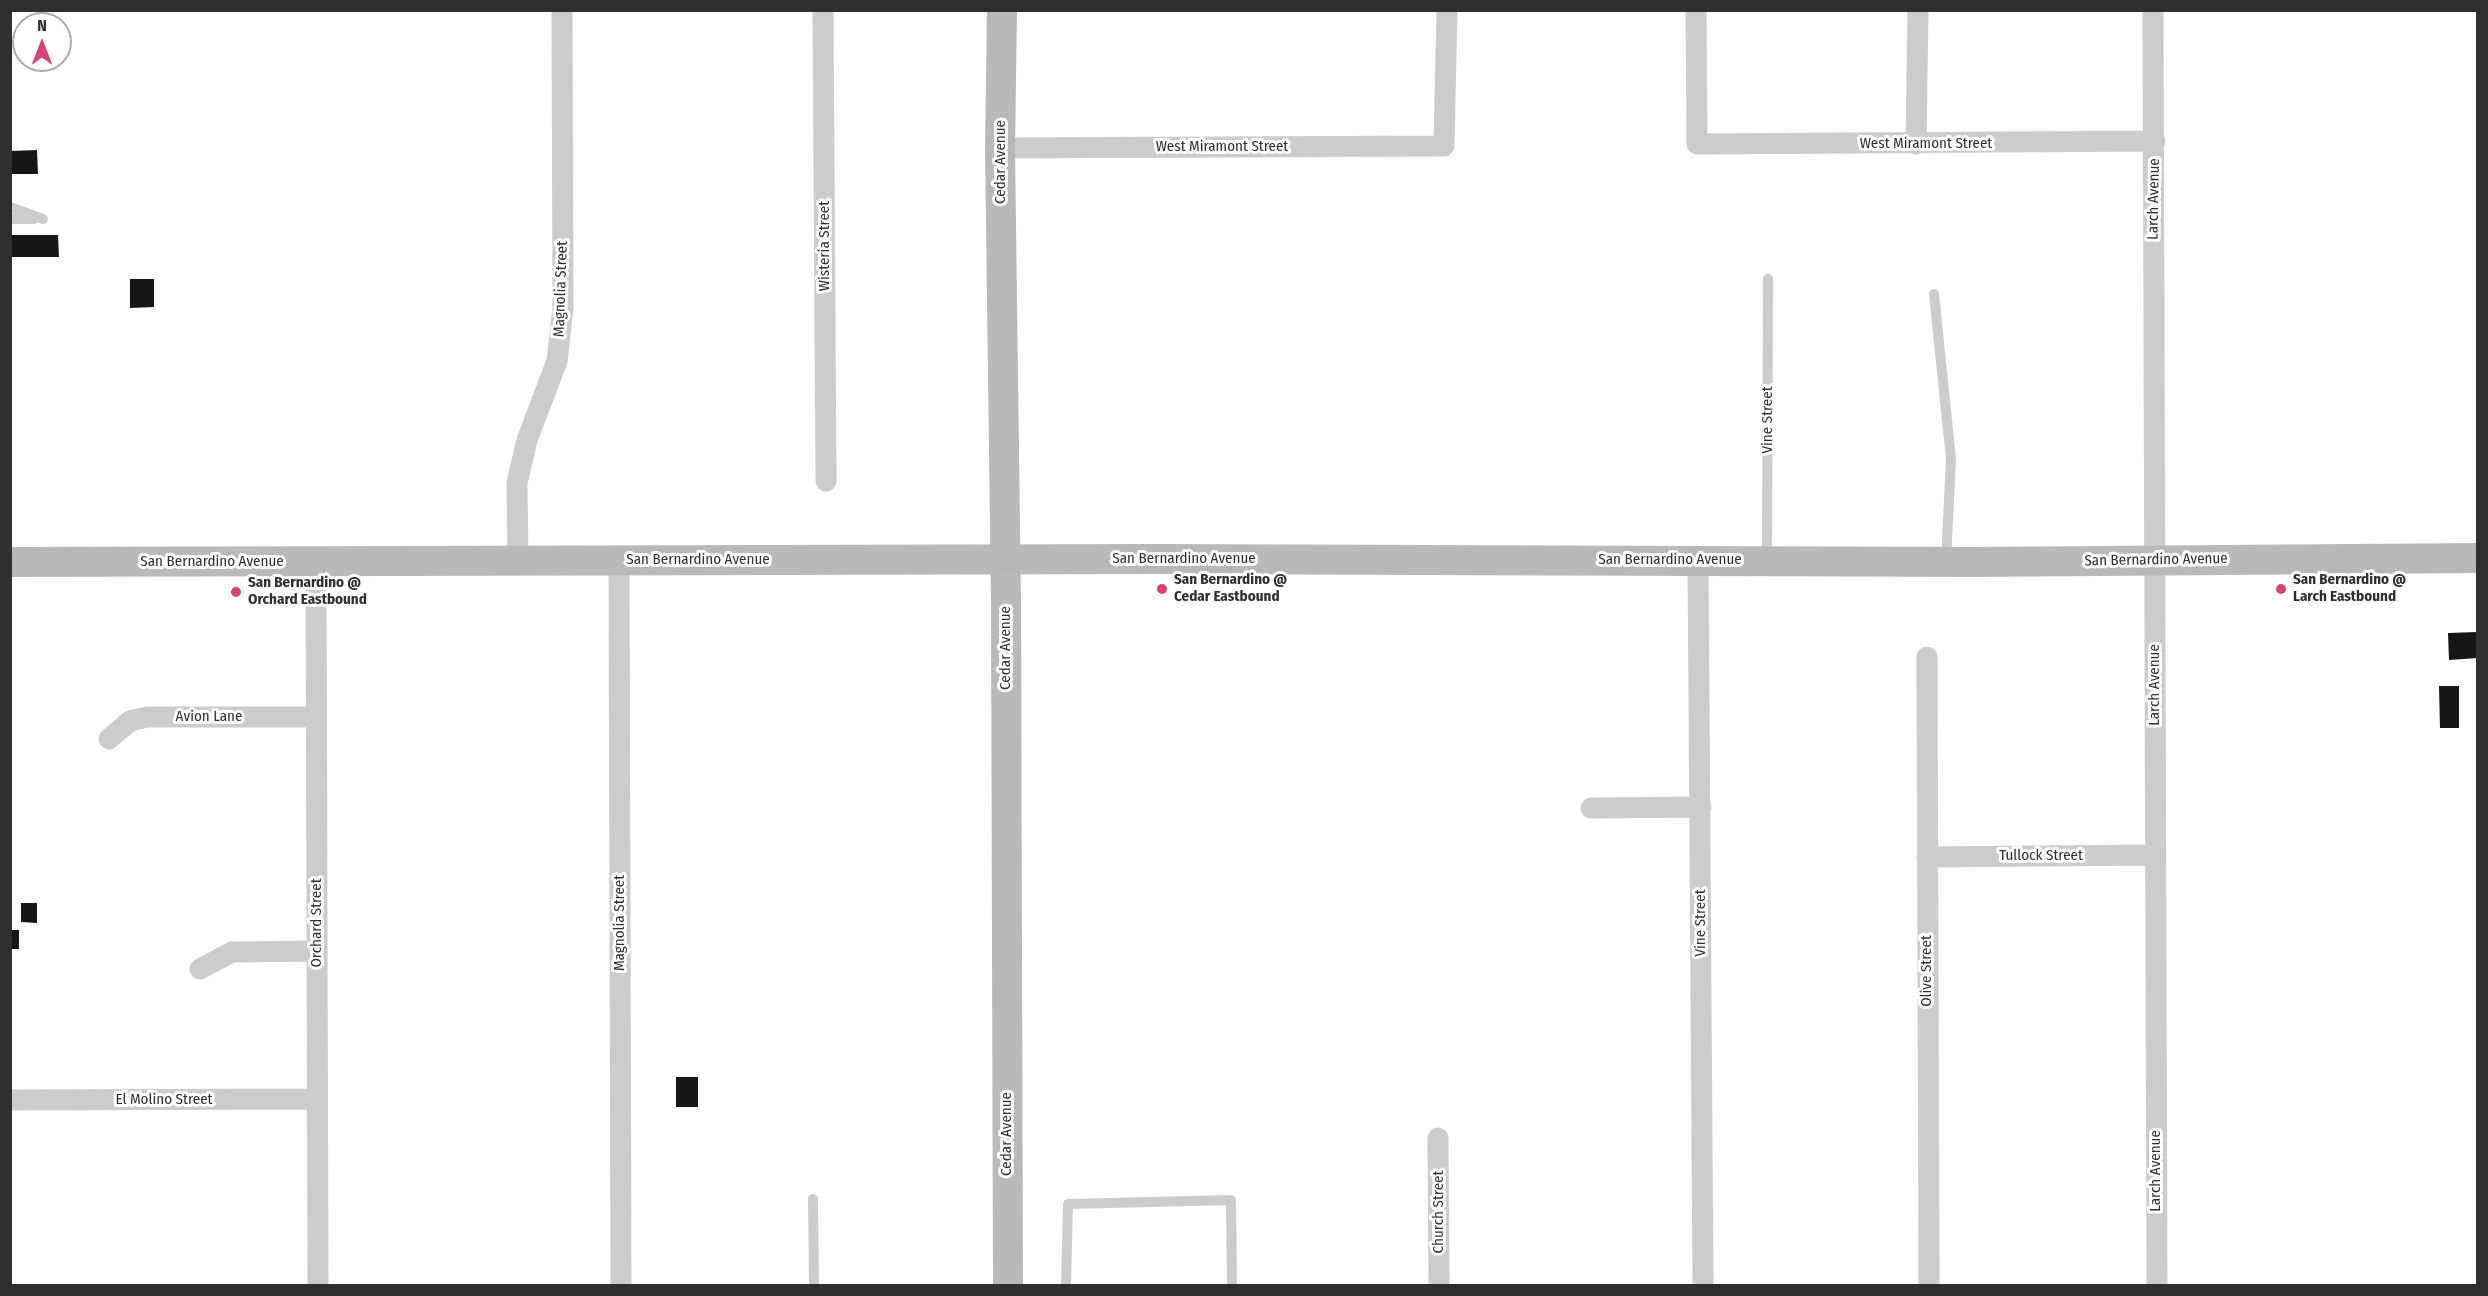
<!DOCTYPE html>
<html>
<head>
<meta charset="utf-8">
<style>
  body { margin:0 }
  #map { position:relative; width:2488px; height:1296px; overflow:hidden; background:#fff; font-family:"Fira Sans Condensed",sans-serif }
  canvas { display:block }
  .frame { position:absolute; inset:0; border:12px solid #2f2f2f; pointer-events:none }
  .north { position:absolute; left:12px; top:12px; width:60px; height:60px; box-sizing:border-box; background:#fff; border:2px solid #acacac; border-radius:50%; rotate:0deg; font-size:16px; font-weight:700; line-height:24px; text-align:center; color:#2f2f2f }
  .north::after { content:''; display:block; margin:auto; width:21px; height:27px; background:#d54276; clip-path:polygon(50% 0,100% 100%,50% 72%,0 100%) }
</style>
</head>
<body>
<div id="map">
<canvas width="2488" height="1296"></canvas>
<div class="frame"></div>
<div class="north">N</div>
</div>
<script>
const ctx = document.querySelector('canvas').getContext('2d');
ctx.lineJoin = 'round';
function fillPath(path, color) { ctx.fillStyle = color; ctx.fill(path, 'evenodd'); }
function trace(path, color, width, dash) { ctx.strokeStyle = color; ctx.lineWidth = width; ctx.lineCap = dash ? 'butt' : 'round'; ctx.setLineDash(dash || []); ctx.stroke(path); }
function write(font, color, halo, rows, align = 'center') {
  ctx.font = font + ' "Fira Sans Condensed",sans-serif'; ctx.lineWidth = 6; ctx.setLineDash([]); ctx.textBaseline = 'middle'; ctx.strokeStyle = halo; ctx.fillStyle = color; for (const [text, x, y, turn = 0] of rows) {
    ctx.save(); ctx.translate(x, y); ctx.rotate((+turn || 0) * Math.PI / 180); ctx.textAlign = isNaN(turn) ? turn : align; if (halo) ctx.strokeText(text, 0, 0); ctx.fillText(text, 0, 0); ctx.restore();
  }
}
const building = new Path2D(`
  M 37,150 L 38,174 L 10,174 L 10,151 Z
  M 10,235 L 58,235 L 59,257 L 10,257 Z
  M 130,279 L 154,279 L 154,307 L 130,308 Z
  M 2477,632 L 2478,658 L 2449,660 L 2448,633 Z
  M 2439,686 L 2459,686 L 2459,728 L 2440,728 Z
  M 21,903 L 37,903 L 37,923 L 21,922 Z
  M 10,930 L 19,930 L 19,949 L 10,949 Z
  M 676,1077 L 698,1077 L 698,1107 L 676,1107 Z`);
const lane = new Path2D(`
  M 10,207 L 43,219
  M 10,219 L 34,219
  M 1934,294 L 1951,459 L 1946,561
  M 1767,561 L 1768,279
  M 813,1199 L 814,1286
  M 1066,1286 L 1068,1204 L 1231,1200 L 1232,1286`);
const street = new Path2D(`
  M 823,10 L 826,481
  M 1696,10 L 1697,144 L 2155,141
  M 2153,10 L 2157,1286
  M 1916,144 L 1918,10
  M 1000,148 L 1444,146 L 1447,10
  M 619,560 L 621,1286
  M 1698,560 L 1703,1286
  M 316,561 L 318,1286
  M 518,561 L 517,483 L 527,440 L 557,361 L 563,308 L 562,10
  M 1927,657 L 1929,1286
  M 109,739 L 130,721 L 147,717 L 315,717
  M 1591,808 L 1701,807
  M 1927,857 L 2155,855
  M 200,969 L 232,952 L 317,951
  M 10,1100 L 317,1099
  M 1438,1138 L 1439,1286`);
const secondary = new Path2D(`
  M 1002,10 L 1000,148 L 1006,602 L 1008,1286
  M 10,562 L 1153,559 L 1973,562 L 2478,558`);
const markers = [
  [1162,589,6,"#d54276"],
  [2281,589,6,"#d54276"],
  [236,592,6,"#d54276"]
];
const streetNames = [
  ["West Miramont Street",1926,144],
  ["West Miramont Street",1222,147],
  ["Cedar Avenue",1001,162,-90],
  ["Larch Avenue",2154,199,-89],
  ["Wisteria Street",825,246,-90],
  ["Magnolia Street",561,289,-88],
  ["Vine Street",1768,420,-90],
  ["San Bernardino Avenue",1184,559],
  ["San Bernardino Avenue",698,560],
  ["San Bernardino Avenue",1670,560],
  ["San Bernardino Avenue",2156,560,-1],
  ["San Bernardino Avenue",212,562],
  ["Cedar Avenue",1006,648,-90],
  ["Larch Avenue",2155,685,-90],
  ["Avion Lane",209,717],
  ["Tullock Street",2041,856],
  ["Orchard Street",317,923,-90],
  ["Magnolia Street",620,923,-90],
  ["Vine Street",1701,923,-90],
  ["Olive Street",1927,971,-90],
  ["El Molino Street",164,1100],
  ["Cedar Avenue",1007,1134,-90],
  ["Larch Avenue",2156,1171,-90],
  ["Church Street",1439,1212,-90]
];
const poiNames = [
  ["San Bernardino @",1174,580],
  ["Cedar Eastbound",1174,597],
  ["San Bernardino @",2293,580],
  ["Larch Eastbound",2293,597],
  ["San Bernardino @",248,583],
  ["Orchard Eastbound",248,600]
];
fillPath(building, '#161616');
trace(lane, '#ccc', 10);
trace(street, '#ccc', 21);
trace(secondary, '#b9b9b9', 30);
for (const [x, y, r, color] of markers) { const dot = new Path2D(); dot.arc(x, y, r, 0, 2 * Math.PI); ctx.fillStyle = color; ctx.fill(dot); trace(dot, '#fff', 2); }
write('15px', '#2f2f2f', '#fff', streetNames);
write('bold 15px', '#2f2f2f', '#fff', poiNames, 'left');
</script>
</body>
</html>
